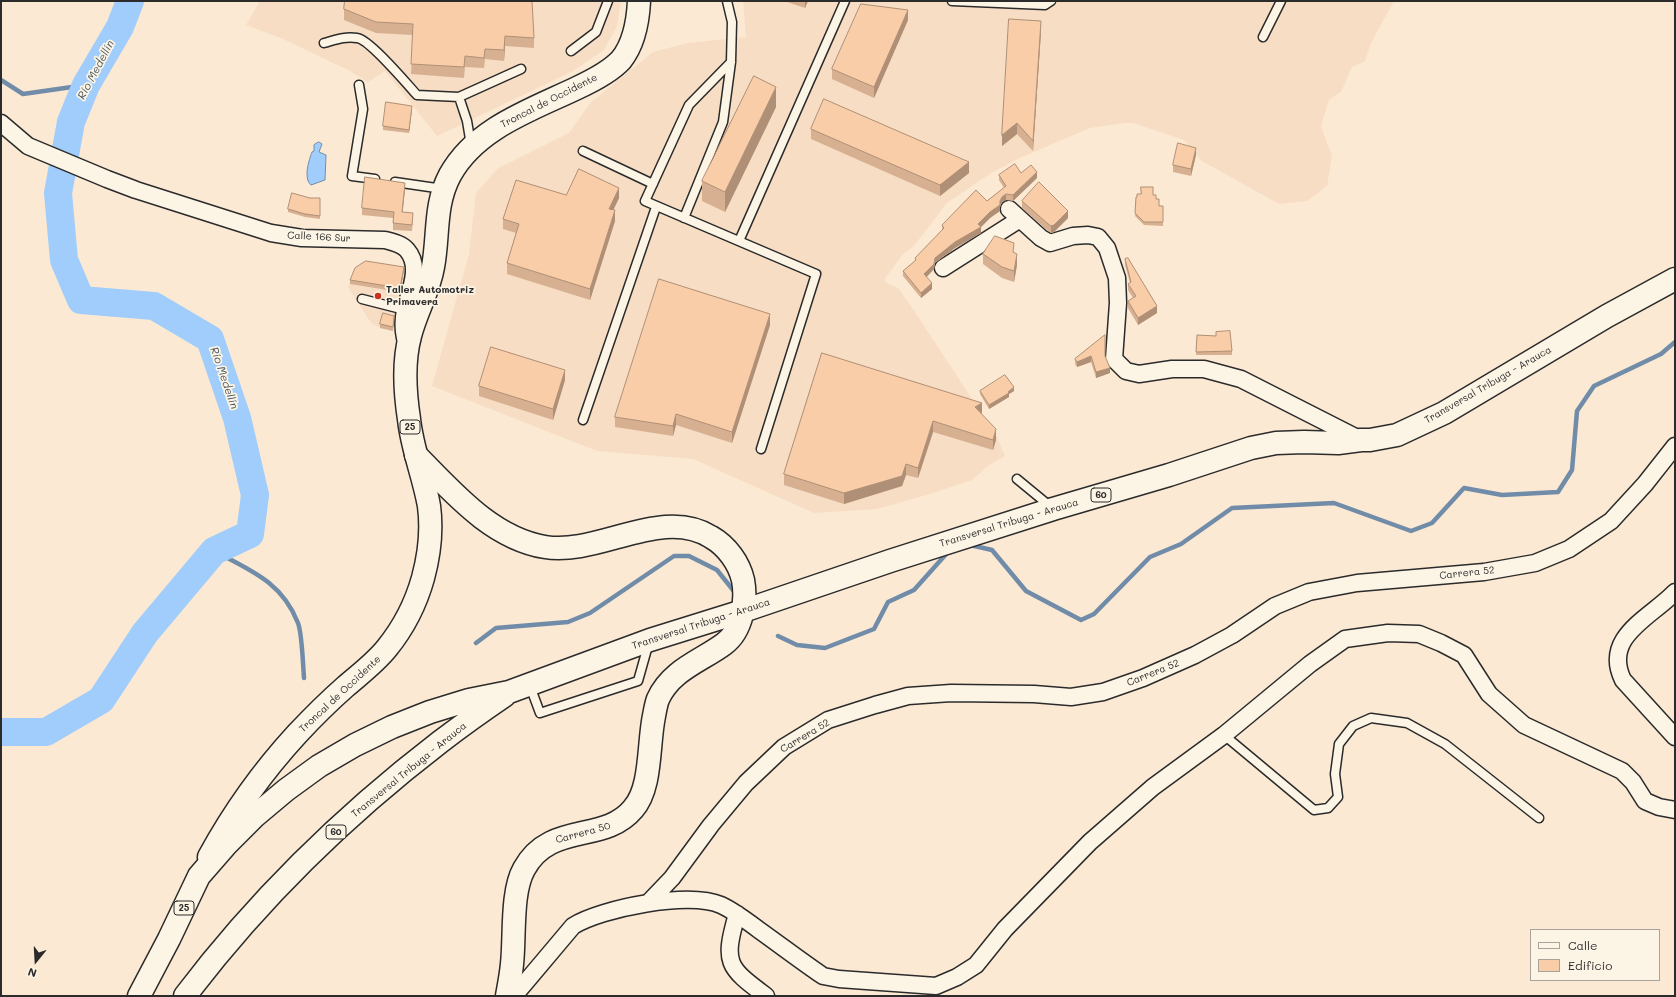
<!DOCTYPE html>
<html>
<head>
<meta charset="utf-8">
<style>
  body { margin:0 }
  #map { position:relative; width:1676px; height:997px; overflow:hidden; background:#fbe9d3; font-family:Mali,sans-serif }
  canvas { display:block }
  .frame { position:absolute; inset:0; border:2px solid #2b2b2b; pointer-events:none }
  .legend { position:absolute; left:1530px; top:929px; width:130px; height:52px; box-sizing:border-box; background:#fcf5e5; border:1px solid #a8a49b; margin:0; padding:5px 7px; list-style:none; font-size:12px; color:#2b2b2b }
  .legend li { display:flex; align-items:center; gap:8px; height:20px }
  .legend b { width:20px; border:1px solid #a8a49b }
  .north { position:absolute; left:16px; top:941px; width:40px; height:40px; -webkit-text-stroke:3px #fcf5e5; paint-order:stroke; rotate:198deg; font-size:11px; font-weight:700; line-height:16px; text-align:center; color:#2b2b2b }
  .north::after { content:''; display:block; margin:auto; width:14px; height:18px; background:#2b2b2b; clip-path:polygon(50% 0,100% 100%,50% 72%,0 100%) }
</style>
</head>
<body>
<div id="map">
<canvas width="1676" height="997"></canvas>
<div class="frame"></div>
<ul class="legend">
<li><b style="height:5px;background:#fcf5e5"></b>Calle</li>
<li><b style="height:11px;background:#facda9"></b>Edificio</li>
</ul>
<div class="north">N</div>
</div>
<script>
const ctx = document.querySelector('canvas').getContext('2d');
ctx.lineJoin = 'round';
function fillPath(path, color) { ctx.fillStyle = color; ctx.fill(path, 'evenodd'); }
function trace(path, color, width, dash) { ctx.strokeStyle = color; ctx.lineWidth = width; ctx.lineCap = dash ? 'butt' : 'round'; ctx.setLineDash(dash || []); ctx.stroke(path); }
function write(font, color, halo, rows, align = 'center') {
  ctx.font = font + ' Mali,sans-serif'; ctx.lineWidth = 3.5; ctx.setLineDash([]); ctx.textBaseline = 'middle'; ctx.strokeStyle = halo; ctx.fillStyle = color; for (const [text, x, y, turn = 0] of rows) {
    ctx.save(); ctx.translate(x, y); ctx.rotate((+turn || 0) * Math.PI / 180); ctx.textAlign = isNaN(turn) ? turn : align; if (halo) ctx.strokeText(text, 0, 0); ctx.fillText(text, 0, 0); ctx.restore();
  }
}
const built = new Path2D(`
  M 260,1 L 621,1 L 617,26 L 604,50 L 573,71 L 437,136 L 385,71 L 368,82 L 350,71 L 283,39 L 246,25 Z
  M 743,1 L 1394,1 L 1371,43 L 1365,61 L 1352,67 L 1341,92 L 1329,100 L 1321,126 L 1332,156 L 1327,186 L 1307,201 L 1279,204 L 1202,161 L 1184,140 L 1133,123 L 1125,123 L 1090,128 L 1022,157 L 991,173 L 947,203 L 913,247 L 903,254 L 884,280 L 888,284 L 898,288 L 913,309 L 997,437 L 1005,456 L 989,465 L 972,480 L 933,493 L 877,509 L 814,513 L 693,459 L 597,451 L 432,386 L 469,254 L 476,193 L 497,169 L 569,133 L 590,103 L 653,52 L 688,43 L 746,37 Z
  M 367,264 L 407,271 L 393,331 L 380,328 L 371,323 L 348,287 L 355,271 Z`);
const water = new Path2D(`
  M 319,142 L 322,144 L 319,152 L 326,155 L 325,180 L 311,185 C 303,178 309,160 312,152 L 314,151 L 314,145 Z`);
const stream = new Path2D(`
  M 1,80 L 23,94 L 86,85
  M 967,546 L 970,545 L 992,550 L 1026,591 L 1081,620 L 1094,614 L 1150,557 L 1181,544 L 1232,508 L 1334,503 L 1411,531 L 1432,523 L 1464,488 L 1502,495 L 1558,492 L 1572,470 L 1577,411 L 1594,386 L 1661,354 L 1675,342
  M 214,551 C 250,570 282,582 298,623 C 302,633 303,665 304,678
  M 778,636 L 797,645 L 825,648 L 874,629 L 888,602 L 914,590 L 948,552 L 951,552
  M 476,643 L 496,628 L 568,622 L 590,613 L 674,556 L 689,556 L 717,570 L 737,595`);
const river = new Path2D(`
  M 1,732 L 46,732 L 101,700 L 145,633 L 214,551 L 250,534 L 255,495 L 237,418 L 210,339 L 154,306 L 81,300 L 64,260 L 58,193 L 71,122 L 86,85 L 120,27 L 130,1`);
const lane = new Path2D(`
  M 952,1 L 1045,5 L 1051,1
  M 1263,37 L 1281,1
  M 324,43 C 335,40 345,36 357,38 C 369,39 407,84 417,95 L 459,97 L 467,121 L 471,145
  M 571,51 L 596,32 L 608,1
  M 731,62 L 689,105 L 645,201 L 816,274 L 761,449
  M 359,85 L 363,109 L 352,176 L 375,179
  M 459,97 L 521,69
  M 583,151 L 653,184
  M 395,182 L 443,189
  M 684,218 L 723,122 L 731,62 L 732,22 L 727,1
  M 739,241 L 845,1
  M 362,299 L 405,310
  M 583,420 L 656,207
  M 1017,479 L 1051,507
  M 530,686 L 540,713 L 638,681 L 649,642
  M 1224,735 L 1314,810 L 1328,808 L 1338,797 L 1335,774 L 1339,744 L 1353,726 L 1371,718 L 1407,723 L 1445,744 L 1539,818`);
const street = new Path2D(`
  M 1,123 L 28,146 L 107,179 L 136,190 L 271,233 L 302,238 L 385,240 C 393,242 402,244 407,250 C 422,267 409,292 405,310 C 403,320 403,329 405,338
  M 1009,209 L 1020,219
  M 943,268 L 1020,219 L 1041,238 L 1050,243 L 1073,236 L 1088,235 L 1098,237 L 1107,248 L 1117,278 L 1118,303 L 1114,359 L 1126,371 L 1139,374 L 1172,369 L 1204,369 L 1241,379 L 1361,440
  M 1675,592 C 1650,618 1602,637 1623,680 L 1675,737
  M 649,902 L 672,878 L 711,825 L 746,783 L 784,747 L 828,720 L 875,705 L 908,696 L 951,693 L 1034,694 L 1071,697 L 1103,692 L 1143,678 L 1195,655 L 1232,635 L 1275,606 L 1309,592 L 1357,583 L 1484,572 L 1535,563 L 1569,549 L 1611,521 L 1645,484 L 1675,446
  M 737,914 C 723,963 727,967 766,996
  M 514,996 L 573,926 C 602,908 689,891 721,905 C 734,911 747,921 759,930 C 780,945 801,961 823,976 L 839,979 L 936,986 L 957,977 L 976,965 L 1005,929 L 1090,842 L 1153,787 L 1224,735 L 1310,664 L 1345,639 L 1388,633 L 1419,634 L 1441,643 L 1464,655 L 1489,694 L 1524,725 L 1622,771 L 1633,782 L 1645,801 L 1659,807 L 1675,810`);
const secondary = new Path2D(`
  M 416,455 C 452,491 491,538 545,547 C 598,556 662,506 711,537 C 727,546 739,563 743,580 C 747,601 742,631 724,644 C 701,661 671,670 658,699 C 656,704 655,711 654,716 C 648,744 652,788 633,809 C 604,844 550,821 524,869 C 511,892 515,937 512,964 C 511,975 509,985 507,996`);
const primary = new Path2D(`
  M 209,857 C 233,813 263,771 297,734 C 312,718 328,702 345,687 C 360,674 375,663 387,648 C 404,627 416,603 423,578 C 429,556 432,529 429,506 C 424,477 412,449 409,419 C 405,393 403,362 410,336 C 416,312 429,291 433,267 C 439,235 434,205 450,175 C 476,128 531,110 577,88 C 592,81 610,72 621,60 C 634,44 638,21 639,1`);
const highway = new Path2D(`
  M 139,996 L 169,939 L 199,876 L 226,845 L 255,816 L 286,790 L 319,766 L 355,745 L 392,727 L 430,712 L 469,700 L 509,692 L 650,640 L 743,611 L 890,561 L 1053,509 L 1169,475 L 1251,448 L 1276,443 L 1304,442 L 1338,443 L 1361,440 L 1370,440 L 1397,435 L 1444,413 L 1607,316 L 1675,279
  M 185,996 C 257,901 345,815 440,742 C 461,726 482,711 504,696`);
const wall = new Path2D(`
  M 784,1 L 808,1 L 805,8 Z
  M 344,9 L 534,38 L 534,48 L 505,46 L 504,61 L 485,59 L 484,68 L 465,67 L 464,78 L 411,74 L 413,35 L 376,33 L 344,20 Z
  M 908,20 L 874,98 L 832,79 L 832,69 Z
  M 1041,32 L 1033,151 L 1017,134 L 1002,146 Z
  M 776,107 L 725,212 L 702,201 L 702,181 Z
  M 412,109 L 409,133 L 383,130 L 383,126 Z
  M 811,129 L 969,173 L 940,196 L 811,139 Z
  M 1196,155 L 1191,176 L 1173,172 L 1173,165 Z
  M 1021,173 L 1037,178 L 1013,201 L 1006,200 L 1002,202 L 1000,207 L 1000,211 L 990,218 L 981,227 L 981,233 L 955,248 L 935,263 L 934,269 L 926,277 L 932,289 L 921,298 L 903,276 L 903,271 L 915,261 L 915,258 L 942,231 L 942,225 L 987,201 L 1004,188 L 999,180 L 999,175 Z
  M 405,189 L 402,212 L 413,220 L 412,231 L 393,230 L 393,218 L 362,215 L 362,208 Z
  M 566,195 L 619,198 L 613,210 L 615,221 L 590,300 L 507,274 L 507,263 L 516,233 L 503,229 L 503,219 Z
  M 1153,195 L 1159,206 L 1163,206 L 1163,226 L 1144,225 L 1135,216 L 1136,197 Z
  M 310,198 L 320,198 L 320,219 L 305,217 L 288,212 L 288,209 Z
  M 1022,201 L 1068,218 L 1054,232 L 1051,233 L 1047,230 L 1022,208 Z
  M 1014,252 L 1017,265 L 1014,282 L 1002,278 L 983,264 L 983,254 Z
  M 1125,259 L 1157,313 L 1138,325 L 1128,308 L 1128,301 L 1133,298 L 1128,290 L 1128,284 L 1130,283 L 1125,265 Z
  M 404,270 L 400,292 L 350,284 L 350,280 Z
  M 394,319 L 393,331 L 380,328 L 380,324 Z
  M 770,325 L 732,443 L 676,425 L 673,436 L 615,427 L 615,417 Z
  M 1105,335 L 1105,357 L 1110,373 L 1096,378 L 1091,362 L 1077,367 L 1075,364 L 1075,359 Z
  M 1197,335 L 1216,336 L 1232,351 L 1232,355 L 1196,355 Z
  M 822,353 L 982,413 L 981,414 L 996,440 L 993,450 L 933,432 L 918,478 L 906,475 L 902,486 L 844,504 L 784,485 L 784,474 Z
  M 565,380 L 553,420 L 479,396 L 479,386 Z
  M 980,391 L 1014,391 L 1009,394 L 1009,397 L 989,409 L 980,394 Z`);
const shadedWall = new Path2D(`
  M 805,1 L 808,1 L 805,8 Z
  M 908,10 L 908,20 L 874,98 L 874,87 Z
  M 1041,21 L 1041,32 L 1033,151 L 1033,141 Z
  M 505,36 L 505,46 L 504,61 L 504,50 Z
  M 776,87 L 776,107 L 725,212 L 725,192 Z
  M 412,106 L 412,109 L 409,133 L 409,130 Z
  M 1017,123 L 1017,134 L 1002,146 L 1002,135 Z
  M 1196,148 L 1196,155 L 1191,176 L 1191,169 Z
  M 969,162 L 969,173 L 940,196 L 940,185 Z
  M 1037,172 L 1037,178 L 1013,201 L 1013,195 Z
  M 405,183 L 405,189 L 402,219 L 402,212 Z
  M 619,188 L 619,198 L 609,219 L 609,209 Z
  M 1006,194 L 1006,200 L 1002,202 L 1000,207 L 1000,211 L 990,218 L 981,227 L 981,233 L 955,248 L 935,263 L 934,269 L 924,280 L 924,274 L 935,258 L 978,224 L 1000,201 L 1002,197 Z
  M 615,210 L 615,221 L 590,300 L 590,289 Z
  M 1068,211 L 1068,218 L 1054,232 L 1051,233 L 1051,226 Z
  M 1017,254 L 1017,265 L 1014,282 L 1014,271 Z
  M 404,267 L 404,270 L 400,292 L 400,288 Z
  M 932,283 L 932,289 L 921,298 L 921,293 Z
  M 1157,306 L 1157,313 L 1138,325 L 1138,318 Z
  M 770,314 L 770,325 L 732,443 L 732,432 Z
  M 1091,356 L 1091,362 L 1077,367 L 1077,362 Z
  M 1110,368 L 1110,373 L 1096,378 L 1096,372 Z
  M 565,370 L 565,380 L 553,420 L 553,409 Z
  M 1014,387 L 1014,391 L 1009,394 L 1009,397 L 989,409 L 989,405 Z
  M 982,403 L 982,413 L 975,418 L 975,407 Z
  M 676,414 L 676,425 L 673,436 L 673,426 Z
  M 933,421 L 933,432 L 918,478 L 918,468 Z
  M 996,429 L 996,440 L 993,450 L 993,440 Z
  M 906,464 L 906,475 L 902,486 L 844,504 L 844,493 Z`);
const building = new Path2D(`
  M 345,1 L 532,1 L 534,38 L 505,36 L 504,50 L 485,49 L 484,58 L 465,56 L 464,67 L 411,64 L 413,24 L 376,22 L 344,9 Z
  M 861,4 L 908,10 L 874,87 L 832,69 Z
  M 1009,19 L 1041,21 L 1033,141 L 1017,123 L 1002,135 Z
  M 754,76 L 776,87 L 725,192 L 702,181 Z
  M 824,99 L 969,162 L 940,185 L 811,129 Z
  M 386,102 L 412,106 L 409,130 L 383,126 Z
  M 1178,143 L 1196,148 L 1191,169 L 1173,165 Z
  M 1015,164 L 1021,173 L 1031,165 L 1037,172 L 1013,195 L 1006,194 L 1002,197 L 1000,201 L 1000,205 L 990,212 L 978,224 L 981,227 L 955,242 L 935,258 L 934,264 L 924,274 L 932,283 L 921,293 L 903,271 L 916,260 L 915,258 L 944,228 L 942,225 L 976,190 L 987,201 L 1006,186 L 999,175 Z
  M 579,169 L 619,188 L 609,209 L 615,210 L 590,289 L 507,263 L 519,224 L 503,219 L 516,180 L 566,195 Z
  M 365,177 L 405,183 L 402,212 L 413,213 L 412,225 L 393,223 L 394,212 L 362,208 Z
  M 1039,182 L 1068,211 L 1054,225 L 1051,226 L 1047,223 L 1022,201 Z
  M 1141,187 L 1153,187 L 1153,195 L 1156,195 L 1156,199 L 1159,199 L 1159,206 L 1163,206 L 1163,222 L 1144,222 L 1135,213 L 1136,197 L 1137,197 L 1137,194 L 1141,194 Z
  M 292,193 L 310,198 L 320,198 L 320,216 L 305,214 L 288,209 Z
  M 995,236 L 1014,243 L 1013,252 L 1017,254 L 1014,271 L 1002,267 L 983,254 Z
  M 1128,258 L 1157,306 L 1138,318 L 1128,301 L 1136,296 L 1128,284 L 1131,282 L 1125,259 Z
  M 366,261 L 404,267 L 400,288 L 350,280 L 355,268 Z
  M 659,279 L 770,314 L 732,432 L 676,414 L 673,426 L 615,417 Z
  M 383,313 L 394,316 L 393,327 L 380,324 Z
  M 1230,331 L 1232,351 L 1196,352 L 1197,335 L 1216,336 L 1216,332 Z
  M 1105,335 L 1105,356 L 1110,368 L 1096,372 L 1091,356 L 1077,362 L 1075,359 Z
  M 491,347 L 565,370 L 553,409 L 479,386 Z
  M 822,353 L 982,403 L 975,407 L 996,429 L 993,440 L 933,421 L 918,468 L 906,464 L 902,476 L 844,493 L 784,474 Z
  M 1005,375 L 1014,387 L 1008,392 L 1009,393 L 989,405 L 980,391 Z`);
const markers = [
  [378,296,4,"#c8321e"]
];
const shields = [
  [410,427,20],
  [1101,495,20],
  [336,832,20],
  [184,908,20]
];
const shieldNames = [
  ["25",410,427],
  ["60",1101,495],
  ["60",336,832],
  ["25",184,908]
];
const streetNames = [
  ["Troncal de Occidente",549,101,-27],
  ["Calle 166 Sur",319,237,3],
  ["Transversal Tribuga - Arauca",1488,385,-30],
  ["Transversal Tribuga - Arauca",1009,523,-17],
  ["Carrera 52",1467,573,-6],
  ["Transversal Tribuga - Arauca",701,624,-18],
  ["Carrera 52",1153,673,-22],
  ["Troncal de Occidente",340,694,-43],
  ["Carrera 52",805,736,-31],
  ["Transversal Tribuga - Arauca",409,770,-39],
  ["Carrera 50",583,833,-15]
];
const poiNames = [
  ["Taller Automotriz",386,290],
  ["Primavera",386,302]
];
const waterNames = [
  ["Río Medellín",96,70,-62],
  ["Río Medellín",224,378,71]
];
fillPath(built, '#f7ddc3');
fillPath(water, '#a0cdfb');
trace(water, '#718ca8', 1);
trace(stream, '#718ca8', 4.5);
trace(river, '#a0cdfb', 28);
trace(lane, '#2b2b2b', 11);
trace(street, '#2b2b2b', 19);
trace(secondary, '#2b2b2b', 25);
trace(primary, '#2b2b2b', 25);
trace(highway, '#2b2b2b', 25);
trace(lane, '#fcf5e5', 8);
trace(street, '#fcf5e5', 16);
trace(secondary, '#fcf5e5', 22);
trace(primary, '#fcf5e5', 22);
trace(highway, '#fcf5e5', 22);
fillPath(wall, '#d7b091');
fillPath(shadedWall, '#af9076');
fillPath(building, '#facda9');
trace(building, '#af9076', 1);
for (const [x, y, r, color] of markers) { const dot = new Path2D(); dot.arc(x, y, r, 0, 2 * Math.PI); ctx.fillStyle = color; ctx.fill(dot); trace(dot, '#fcf5e5', 1.5); }
for (const [x, y, w] of shields) { const box = new Path2D(); box.roundRect(x - w / 2, y - 7, w, 14, 3); ctx.fillStyle = '#fcf5e5'; ctx.fill(box); trace(box, '#2b2b2b', 1); }
write('bold 9px', '#2b2b2b', null, shieldNames);
write('10px', '#2b2b2b', '#fcf5e5', streetNames);
write('bold 10px', '#2b2b2b', '#fcf5e5', poiNames, 'left');
write('italic 11px', '#48545f', '#fcf5e5', waterNames);
</script>
</body>
</html>
